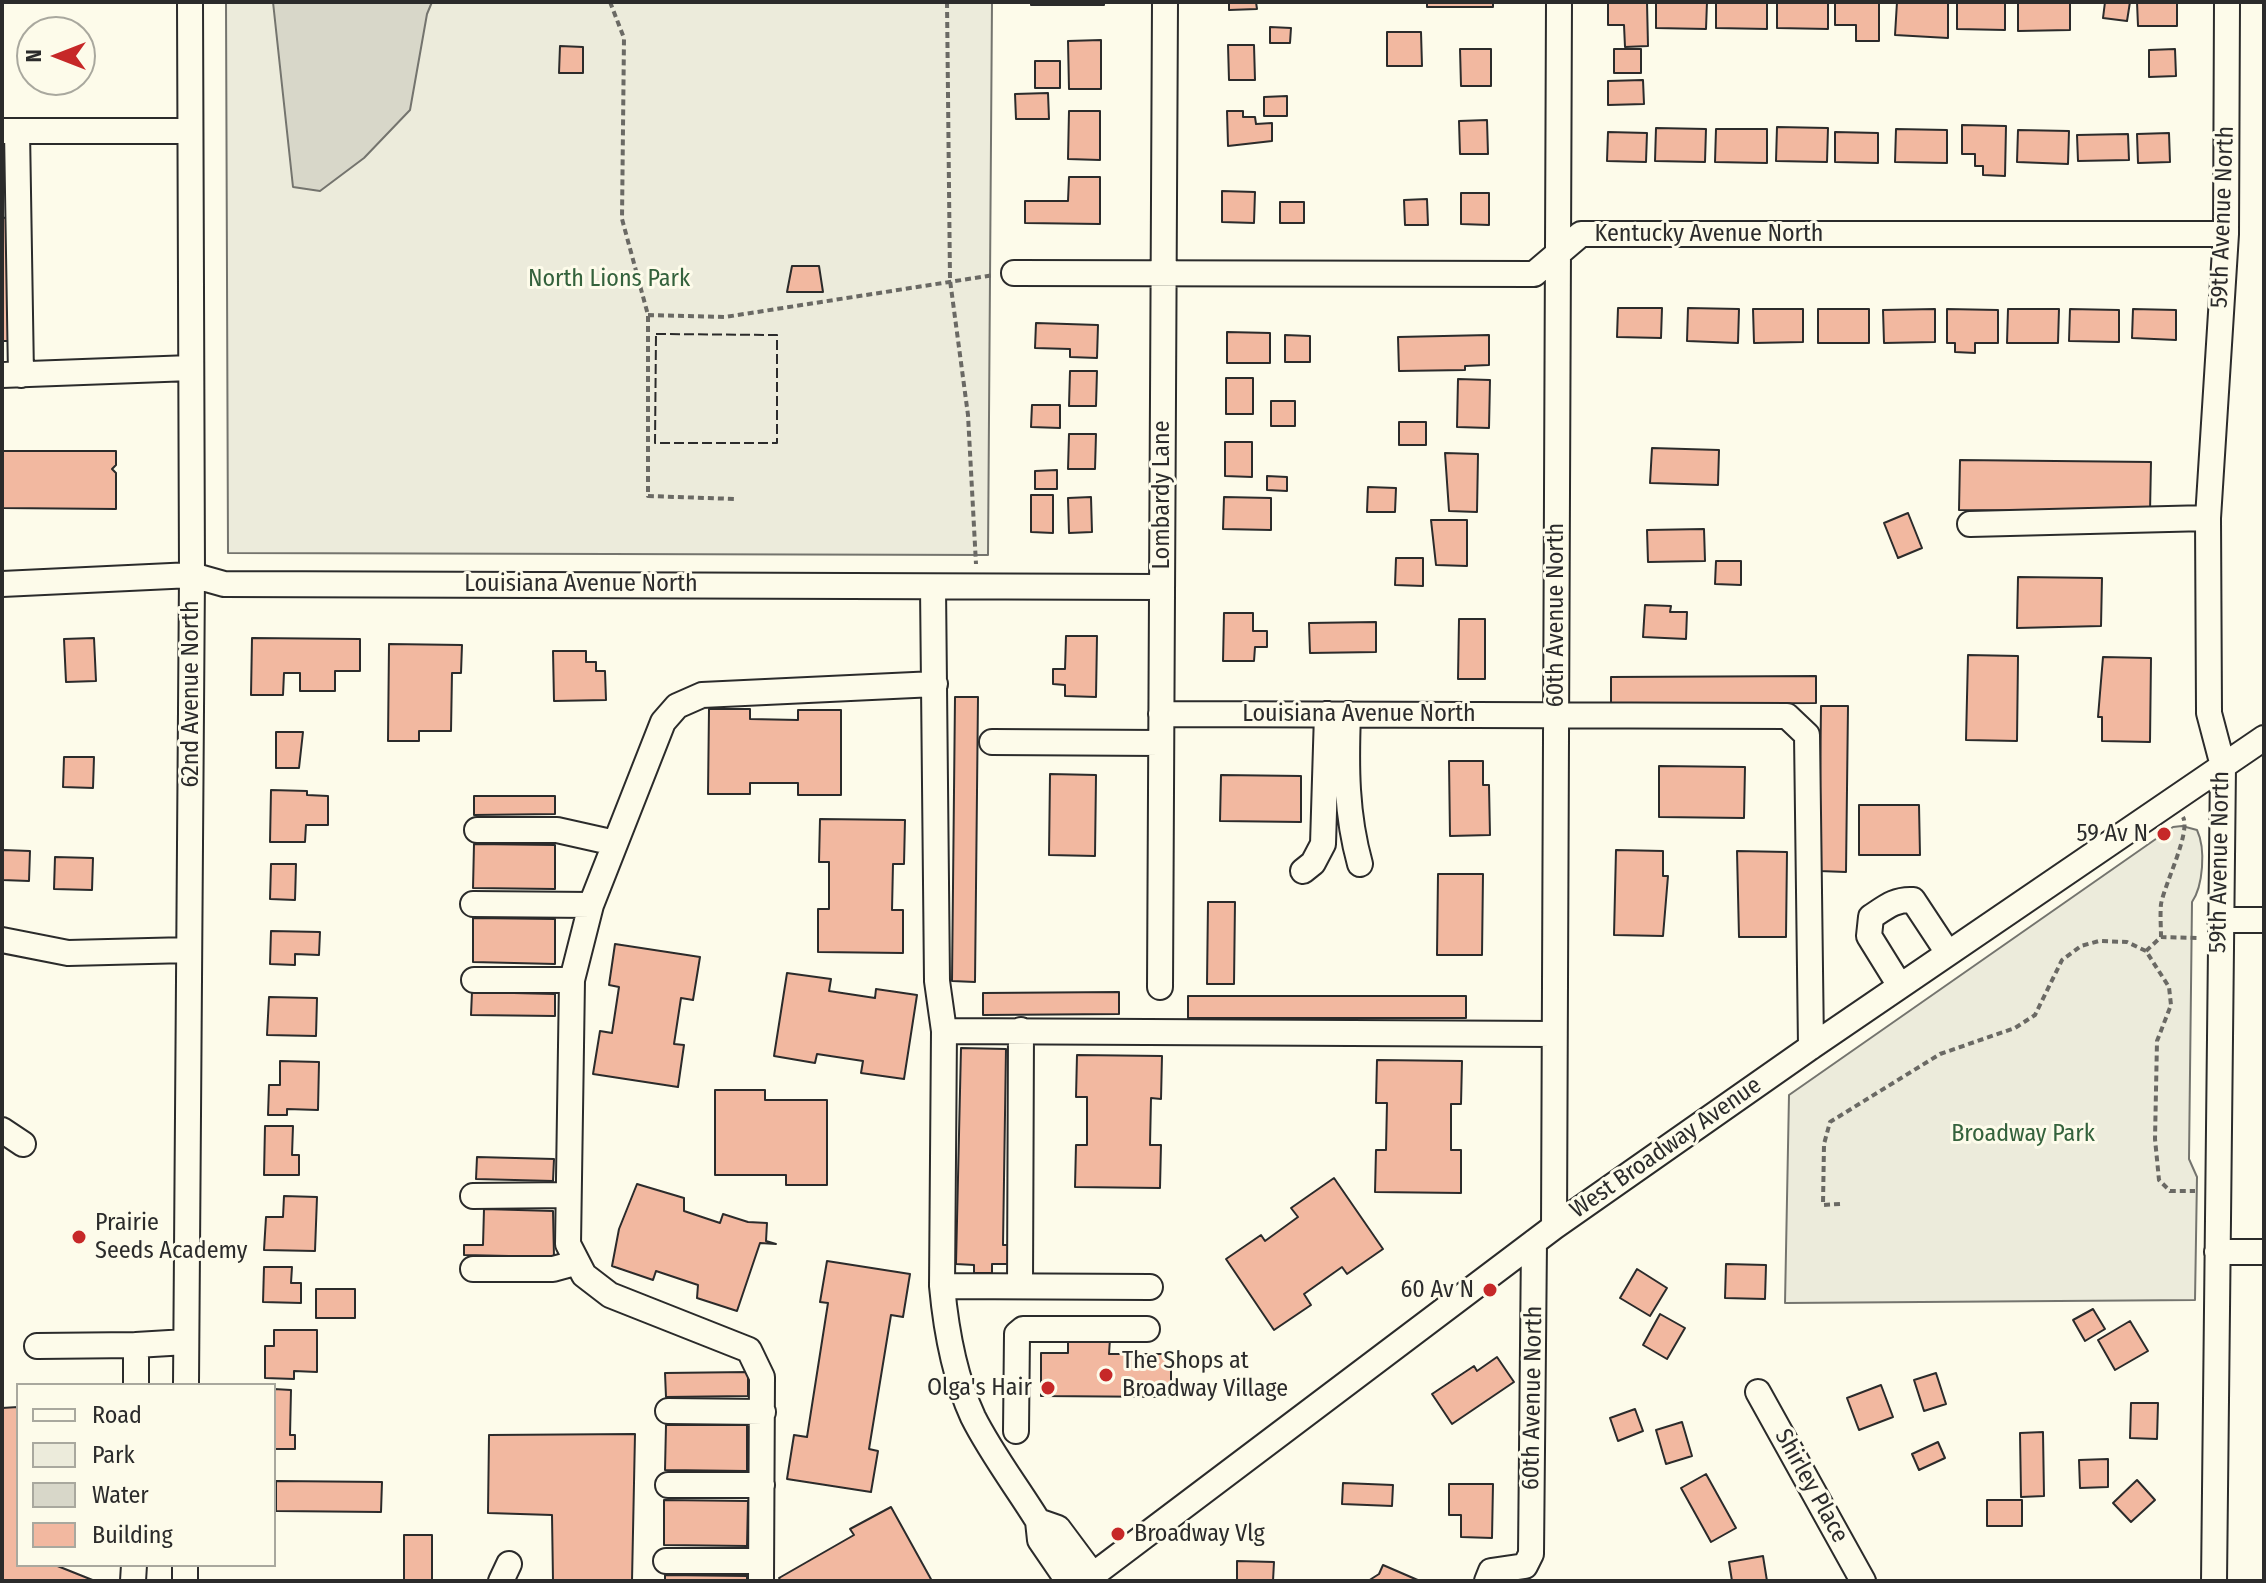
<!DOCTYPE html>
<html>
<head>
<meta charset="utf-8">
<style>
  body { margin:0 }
  #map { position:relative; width:2266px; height:1583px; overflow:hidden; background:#fdfbea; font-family:"Fira Sans Condensed",sans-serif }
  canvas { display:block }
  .frame { position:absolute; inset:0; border:4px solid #2b2b2b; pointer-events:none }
  .legend { position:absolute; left:16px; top:1383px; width:260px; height:184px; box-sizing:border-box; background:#fdfbea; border:2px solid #a9a89e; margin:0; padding:10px 14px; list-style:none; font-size:24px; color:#2b2b2b }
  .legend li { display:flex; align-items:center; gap:16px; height:40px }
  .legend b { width:40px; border:2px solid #a9a89e }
  .north { position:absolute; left:16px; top:16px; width:80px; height:80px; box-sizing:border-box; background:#fdfbea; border:2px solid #a9a89e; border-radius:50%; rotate:270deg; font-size:22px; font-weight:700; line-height:32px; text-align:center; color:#2b2b2b }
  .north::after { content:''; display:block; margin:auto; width:28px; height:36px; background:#c62828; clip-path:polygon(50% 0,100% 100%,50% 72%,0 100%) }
</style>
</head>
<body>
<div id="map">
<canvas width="2266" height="1583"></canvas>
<div class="frame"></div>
<ul class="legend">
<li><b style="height:10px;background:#fdfbea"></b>Road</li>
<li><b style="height:22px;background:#ecebdb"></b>Park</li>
<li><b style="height:22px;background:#d8d7c9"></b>Water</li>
<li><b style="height:22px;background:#f2b8a0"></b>Building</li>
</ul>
<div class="north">N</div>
</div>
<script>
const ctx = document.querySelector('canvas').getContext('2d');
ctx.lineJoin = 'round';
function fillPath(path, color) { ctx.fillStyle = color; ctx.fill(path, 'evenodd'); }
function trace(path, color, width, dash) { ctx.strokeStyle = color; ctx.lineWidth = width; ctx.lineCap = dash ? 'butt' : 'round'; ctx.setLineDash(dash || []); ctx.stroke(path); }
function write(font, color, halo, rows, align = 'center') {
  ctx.font = font + ' "Fira Sans Condensed",sans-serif'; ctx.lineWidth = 6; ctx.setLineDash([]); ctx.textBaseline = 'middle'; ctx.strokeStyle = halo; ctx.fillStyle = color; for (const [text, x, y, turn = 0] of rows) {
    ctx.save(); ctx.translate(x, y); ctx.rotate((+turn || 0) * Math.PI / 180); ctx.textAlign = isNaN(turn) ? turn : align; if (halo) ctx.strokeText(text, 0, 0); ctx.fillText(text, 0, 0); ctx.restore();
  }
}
const green = new Path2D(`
  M 226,2 L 992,2 L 988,555 L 228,553 Z
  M 2182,826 L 2197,830 C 2206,849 2203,886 2192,902 L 2189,1159 L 2197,1177 L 2195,1300 L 1785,1303 L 1789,1095 L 2173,827 Z`);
const water = new Path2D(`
  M 273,2 L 432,2 L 427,14 L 410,110 L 364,158 L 320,191 L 293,187 Z`);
const building = new Path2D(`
  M 1031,2 L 1104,2 L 1104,5 L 1031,5 Z
  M 1229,2 L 1256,2 L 1257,9 L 1229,10 Z
  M 1427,2 L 1493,2 L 1493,7 L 1427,7 Z
  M 1608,2 L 1647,2 L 1648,46 L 1625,47 L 1624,25 L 1608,25 Z
  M 1656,2 L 1707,2 L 1706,29 L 1656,28 Z
  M 1716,2 L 1767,2 L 1767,29 L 1716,28 Z
  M 1777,2 L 1828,2 L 1828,29 L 1777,28 Z
  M 1835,2 L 1879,2 L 1879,41 L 1856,41 L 1856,25 L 1835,25 Z
  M 1897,2 L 1948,2 L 1948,38 L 1895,35 Z
  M 1957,2 L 2005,2 L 2005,30 L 1957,29 Z
  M 2018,2 L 2070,2 L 2070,30 L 2018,31 Z
  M 2105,2 L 2130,2 L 2127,21 L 2103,18 Z
  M 2137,2 L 2177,2 L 2177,26 L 2138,26 Z
  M 1270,27 L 1291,28 L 1290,43 L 1270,43 Z
  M 1387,32 L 1421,32 L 1422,66 L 1387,66 Z
  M 1101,40 L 1101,89 L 1069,89 L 1068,41 Z
  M 1228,45 L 1254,45 L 1255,80 L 1229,80 Z
  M 560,46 L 583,47 L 583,73 L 559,73 Z
  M 1460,49 L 1491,49 L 1491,86 L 1461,86 Z
  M 1614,49 L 1641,49 L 1641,73 L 1614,73 Z
  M 2175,49 L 2176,76 L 2149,77 L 2149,50 Z
  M 1035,61 L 1060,61 L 1060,88 L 1035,88 Z
  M 1643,80 L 1644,104 L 1608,105 L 1608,81 Z
  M 1048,93 L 1049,119 L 1016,119 L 1015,94 Z
  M 1287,96 L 1287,116 L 1264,116 L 1264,97 Z
  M 1069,111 L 1100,111 L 1100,160 L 1068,159 Z
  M 1227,111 L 1243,111 L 1243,117 L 1255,117 L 1256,124 L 1272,123 L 1272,141 L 1228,146 Z
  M 1487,120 L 1488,154 L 1460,154 L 1459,121 Z
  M 1962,125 L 2006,126 L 2005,176 L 1983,175 L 1983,166 L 1975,166 L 1975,154 L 1962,154 Z
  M 1777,127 L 1828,128 L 1827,162 L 1776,161 Z
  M 1656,128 L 1706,129 L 1705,162 L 1655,161 Z
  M 1716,129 L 1767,129 L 1767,163 L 1715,162 Z
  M 1896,129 L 1947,130 L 1947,163 L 1895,162 Z
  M 2018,130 L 2069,131 L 2068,164 L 2017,162 Z
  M 1608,132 L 1647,133 L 1646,162 L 1607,161 Z
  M 1835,132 L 1878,133 L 1878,163 L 1835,162 Z
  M 2169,133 L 2170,162 L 2138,163 L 2137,134 Z
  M 2128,134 L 2129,160 L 2078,161 L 2077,135 Z
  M 1069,177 L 1100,177 L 1100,224 L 1025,223 L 1025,201 L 1068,201 Z
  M 1222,191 L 1255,192 L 1254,223 L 1222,222 Z
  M 1461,193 L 1489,193 L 1489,225 L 1461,224 Z
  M 1427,199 L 1428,225 L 1405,225 L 1404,200 Z
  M 1280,202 L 1304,202 L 1304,223 L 1280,223 Z
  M 14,217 L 16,341 L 2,341 L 2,218 Z
  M 792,266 L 819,266 L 823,292 L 787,292 Z
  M 1618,308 L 1662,308 L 1661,338 L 1617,337 Z
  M 1688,308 L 1739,309 L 1738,343 L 1687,341 Z
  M 1753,309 L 1803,309 L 1803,342 L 1754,343 Z
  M 1818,309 L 1869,309 L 1869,343 L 1818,343 Z
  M 1935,309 L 1935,342 L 1884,343 L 1883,310 Z
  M 1947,309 L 1998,310 L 1998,343 L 1975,343 L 1975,353 L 1955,352 L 1955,343 L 1947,343 Z
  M 2008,309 L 2059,309 L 2058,343 L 2007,343 Z
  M 2070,309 L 2119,310 L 2119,342 L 2069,341 Z
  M 2133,309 L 2176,310 L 2176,340 L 2132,338 Z
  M 1036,323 L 1098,325 L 1097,358 L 1070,357 L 1070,349 L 1035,348 Z
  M 1227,332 L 1270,333 L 1270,363 L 1227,363 Z
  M 1285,335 L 1310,336 L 1310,362 L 1285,362 Z
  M 1489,335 L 1489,365 L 1465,366 L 1465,370 L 1399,371 L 1398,337 Z
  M 1070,371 L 1097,371 L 1096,406 L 1069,406 Z
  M 1226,378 L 1253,378 L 1253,414 L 1226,414 Z
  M 1458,379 L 1490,380 L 1489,428 L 1457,427 Z
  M 1271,401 L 1295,401 L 1295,426 L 1271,426 Z
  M 1032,405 L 1060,405 L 1060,428 L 1031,427 Z
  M 1399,422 L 1426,422 L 1426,445 L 1399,445 Z
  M 1069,434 L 1096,434 L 1095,469 L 1068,469 Z
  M 1225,442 L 1252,442 L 1252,477 L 1225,476 Z
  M 1652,448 L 1719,450 L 1718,485 L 1650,483 Z
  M 2,451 L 116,451 L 116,465 L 112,469 L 116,473 L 116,509 L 2,508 Z
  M 1445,453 L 1478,454 L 1477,512 L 1449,511 Z
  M 1960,460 L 2151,462 L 2150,512 L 1959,510 Z
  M 1057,470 L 1057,489 L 1035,489 L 1035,471 Z
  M 1267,476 L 1287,477 L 1287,491 L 1267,490 Z
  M 1368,487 L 1396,488 L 1395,512 L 1367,512 Z
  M 1031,495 L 1053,495 L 1053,533 L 1031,532 Z
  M 1091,497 L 1092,532 L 1069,533 L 1068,498 Z
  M 1224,497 L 1271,498 L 1271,530 L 1223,529 Z
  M 1908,513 L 1922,548 L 1898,558 L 1884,523 Z
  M 1431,520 L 1467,520 L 1467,566 L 1436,565 Z
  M 1704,529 L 1705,561 L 1648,562 L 1647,530 Z
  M 1396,558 L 1423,558 L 1423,586 L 1395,585 Z
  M 1716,561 L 1741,561 L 1741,585 L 1715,584 Z
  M 2018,577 L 2102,578 L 2101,626 L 2017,628 Z
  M 1645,605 L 1671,606 L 1670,612 L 1687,612 L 1686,639 L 1643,637 Z
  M 1224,613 L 1253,613 L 1253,631 L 1267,631 L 1267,647 L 1255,647 L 1254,661 L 1223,661 Z
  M 1459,619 L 1485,619 L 1485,679 L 1458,679 Z
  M 1376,622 L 1376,652 L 1310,653 L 1309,623 Z
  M 1066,636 L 1097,636 L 1096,697 L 1065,696 L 1065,685 L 1053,684 L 1053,669 L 1065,669 Z
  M 94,638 L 96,681 L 66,682 L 64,639 Z
  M 252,638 L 360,639 L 360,671 L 335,671 L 335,691 L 300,691 L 300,673 L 284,673 L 283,695 L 251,695 Z
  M 389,644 L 462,645 L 461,673 L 452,673 L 451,731 L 419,731 L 419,741 L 388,741 Z
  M 553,651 L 586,651 L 586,662 L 596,662 L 596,671 L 605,671 L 606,700 L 554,701 Z
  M 1968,655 L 2018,656 L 2017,741 L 1966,740 Z
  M 2103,657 L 2151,658 L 2150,742 L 2102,741 L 2102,717 L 2098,717 Z
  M 1816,676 L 1816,703 L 1611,704 L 1611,677 Z
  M 955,697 L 978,697 L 975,982 L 952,981 Z
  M 1821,706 L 1848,706 L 1846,872 L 1819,871 Z
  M 709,709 L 750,709 L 750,719 L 798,720 L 798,710 L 841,710 L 841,795 L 798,795 L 798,783 L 750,783 L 750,794 L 708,794 Z
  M 276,732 L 303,732 L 299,768 L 276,768 Z
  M 64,757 L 94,757 L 93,788 L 63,787 Z
  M 1449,761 L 1483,761 L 1483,785 L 1489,785 L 1490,835 L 1450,836 Z
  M 1659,766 L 1745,767 L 1744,818 L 1659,817 Z
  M 1050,774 L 1096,775 L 1095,856 L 1049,855 Z
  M 1221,775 L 1301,776 L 1301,822 L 1220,821 Z
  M 271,790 L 307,791 L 307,795 L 328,796 L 328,825 L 306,825 L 305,842 L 270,842 Z
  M 474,796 L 555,796 L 555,814 L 474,815 Z
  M 1859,805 L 1919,805 L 1920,855 L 1859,855 Z
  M 820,819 L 905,820 L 904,864 L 893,864 L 892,910 L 903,910 L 903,953 L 818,952 L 818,909 L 829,909 L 829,862 L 819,862 Z
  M 474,844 L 555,845 L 555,889 L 473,888 Z
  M 3,850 L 30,851 L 29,881 L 2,880 Z
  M 1616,850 L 1663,851 L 1663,876 L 1668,876 L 1663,936 L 1614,935 Z
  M 1737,851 L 1787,852 L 1786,937 L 1739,937 Z
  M 55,857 L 93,858 L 92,890 L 54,889 Z
  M 271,864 L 296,864 L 295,900 L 270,899 Z
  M 1438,874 L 1483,874 L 1482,955 L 1437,955 Z
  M 1208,902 L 1235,902 L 1234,984 L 1207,984 Z
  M 473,918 L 555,919 L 555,964 L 473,962 Z
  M 271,931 L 320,932 L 319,955 L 295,954 L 295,965 L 270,964 Z
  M 615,944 L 700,957 L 693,1000 L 681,998 L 674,1044 L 684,1045 L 678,1087 L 593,1074 L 600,1031 L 612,1033 L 619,987 L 609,985 Z
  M 787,973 L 831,979 L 829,991 L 875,998 L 876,989 L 917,995 L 904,1079 L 861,1073 L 863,1061 L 817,1054 L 815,1063 L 774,1056 Z
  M 472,992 L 555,994 L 555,1016 L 471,1015 Z
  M 1119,992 L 1119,1014 L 983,1015 L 983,993 Z
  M 1188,996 L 1466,996 L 1466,1018 L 1188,1018 Z
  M 269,997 L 317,998 L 316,1036 L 267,1035 Z
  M 961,1048 L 1006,1049 L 1003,1245 L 1010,1245 L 1010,1264 L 992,1264 L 992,1273 L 974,1273 L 974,1265 L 956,1264 Z
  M 1077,1055 L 1162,1056 L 1161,1099 L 1151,1098 L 1150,1145 L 1161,1145 L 1160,1188 L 1075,1187 L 1076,1145 L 1087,1145 L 1087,1097 L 1076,1097 Z
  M 1377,1060 L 1462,1061 L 1461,1104 L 1451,1104 L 1451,1150 L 1461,1150 L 1461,1193 L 1375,1192 L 1376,1150 L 1386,1150 L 1387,1103 L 1376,1103 Z
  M 280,1061 L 319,1062 L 318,1110 L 287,1109 L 287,1115 L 268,1115 L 269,1085 L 280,1085 Z
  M 715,1090 L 765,1090 L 765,1100 L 827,1100 L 827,1185 L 786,1185 L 786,1175 L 715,1175 Z
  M 265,1126 L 293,1126 L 292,1155 L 299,1155 L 299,1175 L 264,1175 Z
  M 477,1157 L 554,1159 L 553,1181 L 476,1179 Z
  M 1334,1178 L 1383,1249 L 1347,1274 L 1342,1267 L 1304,1294 L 1311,1305 L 1274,1330 L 1226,1259 L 1261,1235 L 1265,1241 L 1298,1217 L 1291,1208 Z
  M 637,1184 L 684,1198 L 684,1211 L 720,1223 L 723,1214 L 748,1222 L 767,1223 L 766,1241 L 776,1244 L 760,1243 L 737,1311 L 697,1298 L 698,1285 L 656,1271 L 653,1280 L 612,1266 L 619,1229 Z
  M 284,1196 L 317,1197 L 315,1251 L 264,1250 L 266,1217 L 283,1217 Z
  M 484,1209 L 553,1211 L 554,1257 L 464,1255 L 464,1245 L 483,1245 Z
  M 827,1261 L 910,1274 L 903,1317 L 891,1315 L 869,1449 L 878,1451 L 871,1492 L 787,1479 L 794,1435 L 807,1437 L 828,1303 L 820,1302 Z
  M 1726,1264 L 1766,1265 L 1765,1299 L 1725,1298 Z
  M 264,1267 L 292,1267 L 291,1283 L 301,1283 L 301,1303 L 263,1302 Z
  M 1637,1269 L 1667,1288 L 1650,1316 L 1620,1298 Z
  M 316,1289 L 355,1289 L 355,1318 L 316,1318 Z
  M 2093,1309 L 2105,1329 L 2085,1341 L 2073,1320 Z
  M 1660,1314 L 1685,1328 L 1667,1359 L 1643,1345 Z
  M 2130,1321 L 2148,1351 L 2115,1370 L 2098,1340 Z
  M 274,1330 L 317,1330 L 317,1372 L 294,1371 L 294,1379 L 265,1378 L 265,1346 L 274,1346 Z
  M 1068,1338 L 1110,1339 L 1109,1354 L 1171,1354 L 1171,1397 L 1041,1396 L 1041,1353 L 1068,1353 Z
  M 1497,1357 L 1514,1382 L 1452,1424 L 1432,1394 L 1474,1366 L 1477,1371 Z
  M 748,1372 L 748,1396 L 666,1397 L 665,1373 Z
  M 1936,1373 L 1946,1404 L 1924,1411 L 1914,1380 Z
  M 1881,1385 L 1893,1417 L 1859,1430 L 1847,1398 Z
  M 274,1389 L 291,1390 L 290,1435 L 295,1435 L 295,1449 L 274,1449 Z
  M 2131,1403 L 2158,1403 L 2157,1439 L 2130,1438 Z
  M 18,1407 L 18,1565 L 55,1565 L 95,1581 L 2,1581 L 2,1408 Z
  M 1635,1409 L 1643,1431 L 1618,1441 L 1610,1418 Z
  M 1682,1422 L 1692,1456 L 1666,1464 L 1656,1430 Z
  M 666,1425 L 747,1425 L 747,1471 L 665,1470 Z
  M 2043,1432 L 2044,1496 L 2021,1497 L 2020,1433 Z
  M 635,1434 L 632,1581 L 553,1581 L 552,1515 L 488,1513 L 489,1435 Z
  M 1938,1442 L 1945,1458 L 1919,1470 L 1912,1454 Z
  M 2108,1459 L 2108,1487 L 2080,1488 L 2079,1460 Z
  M 1706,1474 L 1736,1528 L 1711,1542 L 1681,1488 Z
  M 2137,1480 L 2155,1500 L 2131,1522 L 2113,1503 Z
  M 276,1481 L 382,1482 L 381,1512 L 276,1511 Z
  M 1343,1483 L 1393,1485 L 1392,1506 L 1342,1504 Z
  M 1449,1484 L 1493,1484 L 1492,1538 L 1461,1537 L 1461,1515 L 1449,1515 Z
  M 664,1500 L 748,1501 L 747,1546 L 664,1545 Z
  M 1987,1500 L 2022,1500 L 2022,1526 L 1987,1526 Z
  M 891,1507 L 932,1581 L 781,1581 L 779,1578 L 854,1535 L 850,1529 Z
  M 404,1535 L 432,1535 L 432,1581 L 404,1581 Z
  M 1763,1556 L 1767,1581 L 1732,1581 L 1729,1562 Z
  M 1237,1561 L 1274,1562 L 1273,1581 L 1237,1581 Z
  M 1383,1565 L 1420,1581 L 1368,1581 L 1379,1574 Z
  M 665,1575 L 747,1576 L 747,1581 L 665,1581 Z`);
const path = new Path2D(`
  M 610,2 L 624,38 L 622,219 L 648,315 L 648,496 L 735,499
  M 947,2 L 950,280 L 968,415 L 976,564
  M 648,315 L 725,317 L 994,275
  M 2161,937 C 2161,927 2160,915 2161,904 C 2165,883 2191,832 2183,817
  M 2146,951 L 2161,937 L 2198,938
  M 1840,1204 L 1823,1205 L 1824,1144 L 1830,1122 L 1940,1054 L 2015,1028 L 2035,1015 L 2062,960 L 2081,946 L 2099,941 L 2127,942 L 2146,951 L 2169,987 L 2171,1005 L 2157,1041 L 2155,1139 L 2159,1180 L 2170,1191 L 2195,1191`);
const minor = new Path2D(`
  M 2,131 L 190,131
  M 17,131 L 21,375
  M 1014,273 L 1534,274 L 1581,234 L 2226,234
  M 2,375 L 191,368
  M 1970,524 L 2208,518
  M 2,584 L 192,575 L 224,584 L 1162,587
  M 933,587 L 937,981 L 944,1031 L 942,1286 C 946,1330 954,1376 973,1417 C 991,1453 1017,1487 1038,1521
  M 1161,714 L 1787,716 L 1807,735 L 1811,1047
  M 1348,714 C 1346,766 1346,814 1360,864
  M 992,742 L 1161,743
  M 477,830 L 557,830 L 615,843
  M 1303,871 L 1313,863 L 1323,844 L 1327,714
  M 473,904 L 591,905
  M 2220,920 L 2264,920
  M 2,940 L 68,953 L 189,950
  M 474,980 L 572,980
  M 1900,986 L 1869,936 L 1871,917 C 1886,907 1895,899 1913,900 L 1948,953
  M 1160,987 L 1165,2
  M 944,1031 L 1554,1034
  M 2,1130 L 23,1144
  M 473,1196 L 568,1195
  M 1554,1227 L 1559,2
  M 2217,1252 L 2264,1252
  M 473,1269 L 553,1269 L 575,1263
  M 942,1286 L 1150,1287
  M 1020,1286 L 1021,1030
  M 37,1346 L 136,1345
  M 136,1385 L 136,1345 L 186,1342
  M 186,1385 L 192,575 L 190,2
  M 1758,1392 L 1863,1581
  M 668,1411 L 763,1412
  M 1016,1431 L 1017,1334 L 1023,1329 L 1147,1329
  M 668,1485 L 762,1485
  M 666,1561 L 761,1561
  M 133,1581 L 134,1565
  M 185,1581 L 185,1565
  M 501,1581 L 509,1564
  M 761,1581 L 762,1377 L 749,1350 L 610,1295 L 584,1275 L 568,1244 L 572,980 L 591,905 L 663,722 L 677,706 L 702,695 L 935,684
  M 1068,1581 L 1040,1540 L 1038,1521 L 1058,1528 L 1093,1575
  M 1085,1581 L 1554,1227 L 1811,1047 L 2264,738
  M 1487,1581 L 1491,1571 L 1525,1566 L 1531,1554 L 1534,1242
  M 2214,1581 L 2223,766 L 2209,713 L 2208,518 L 2226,234 L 2227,2`);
const fence = new Path2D(`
  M 656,334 L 777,335 L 777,443 L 655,443 Z`);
const markers = [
  [2164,834,8,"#c62828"],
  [79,1237,8,"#c62828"],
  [1490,1290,8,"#c62828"],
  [1106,1375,8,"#c62828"],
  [1048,1388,8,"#c62828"],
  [1118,1534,8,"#c62828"]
];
const streetNames = [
  ["59th Avenue North",2223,217,-88],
  ["Kentucky Avenue North",1709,234],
  ["Lombardy Lane",1162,495,-90],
  ["Louisiana Avenue North",581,584],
  ["60th Avenue North",1556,615,-90],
  ["62nd Avenue North",191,694,-90],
  ["Louisiana Avenue North",1359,714],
  ["59th Avenue North",2220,862,-89],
  ["West Broadway Avenue",1666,1148,-35],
  ["60th Avenue North",1533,1398,-89],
  ["Shirley Place",1811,1486,61]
];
const parkNames = [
  ["North Lions Park",609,279],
  ["Broadway Park",2023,1134]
];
const poiNames = [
  ["59 Av N",2148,834],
  ["Prairie",95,1223,"left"],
  ["Seeds Academy",95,1251,"left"],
  ["60 Av N",1474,1290],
  ["The Shops at",1122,1361,"left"],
  ["Broadway Village",1122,1389,"left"],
  ["Olga's Hair",1032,1388],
  ["Broadway Vlg",1134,1534,"left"]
];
fillPath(green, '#ecebdb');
trace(green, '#74746e', 2);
fillPath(water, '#d8d7c9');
trace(water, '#74746e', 2);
fillPath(building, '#f2b8a0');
trace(building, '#2b2b2b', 2);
trace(minor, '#2b2b2b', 28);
trace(path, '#6a6964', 4, [6, 4]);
trace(minor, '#fdfbea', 24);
trace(fence, '#2b2b2b', 2, [10, 4]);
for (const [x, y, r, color] of markers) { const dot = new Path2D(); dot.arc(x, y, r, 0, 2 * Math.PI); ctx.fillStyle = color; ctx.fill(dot); trace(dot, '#fdfbea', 3); }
write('24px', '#2b2b2b', '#fdfbea', streetNames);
write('24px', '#34623c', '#fdfbea', parkNames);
write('24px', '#2b2b2b', '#fdfbea', poiNames, 'right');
</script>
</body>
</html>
